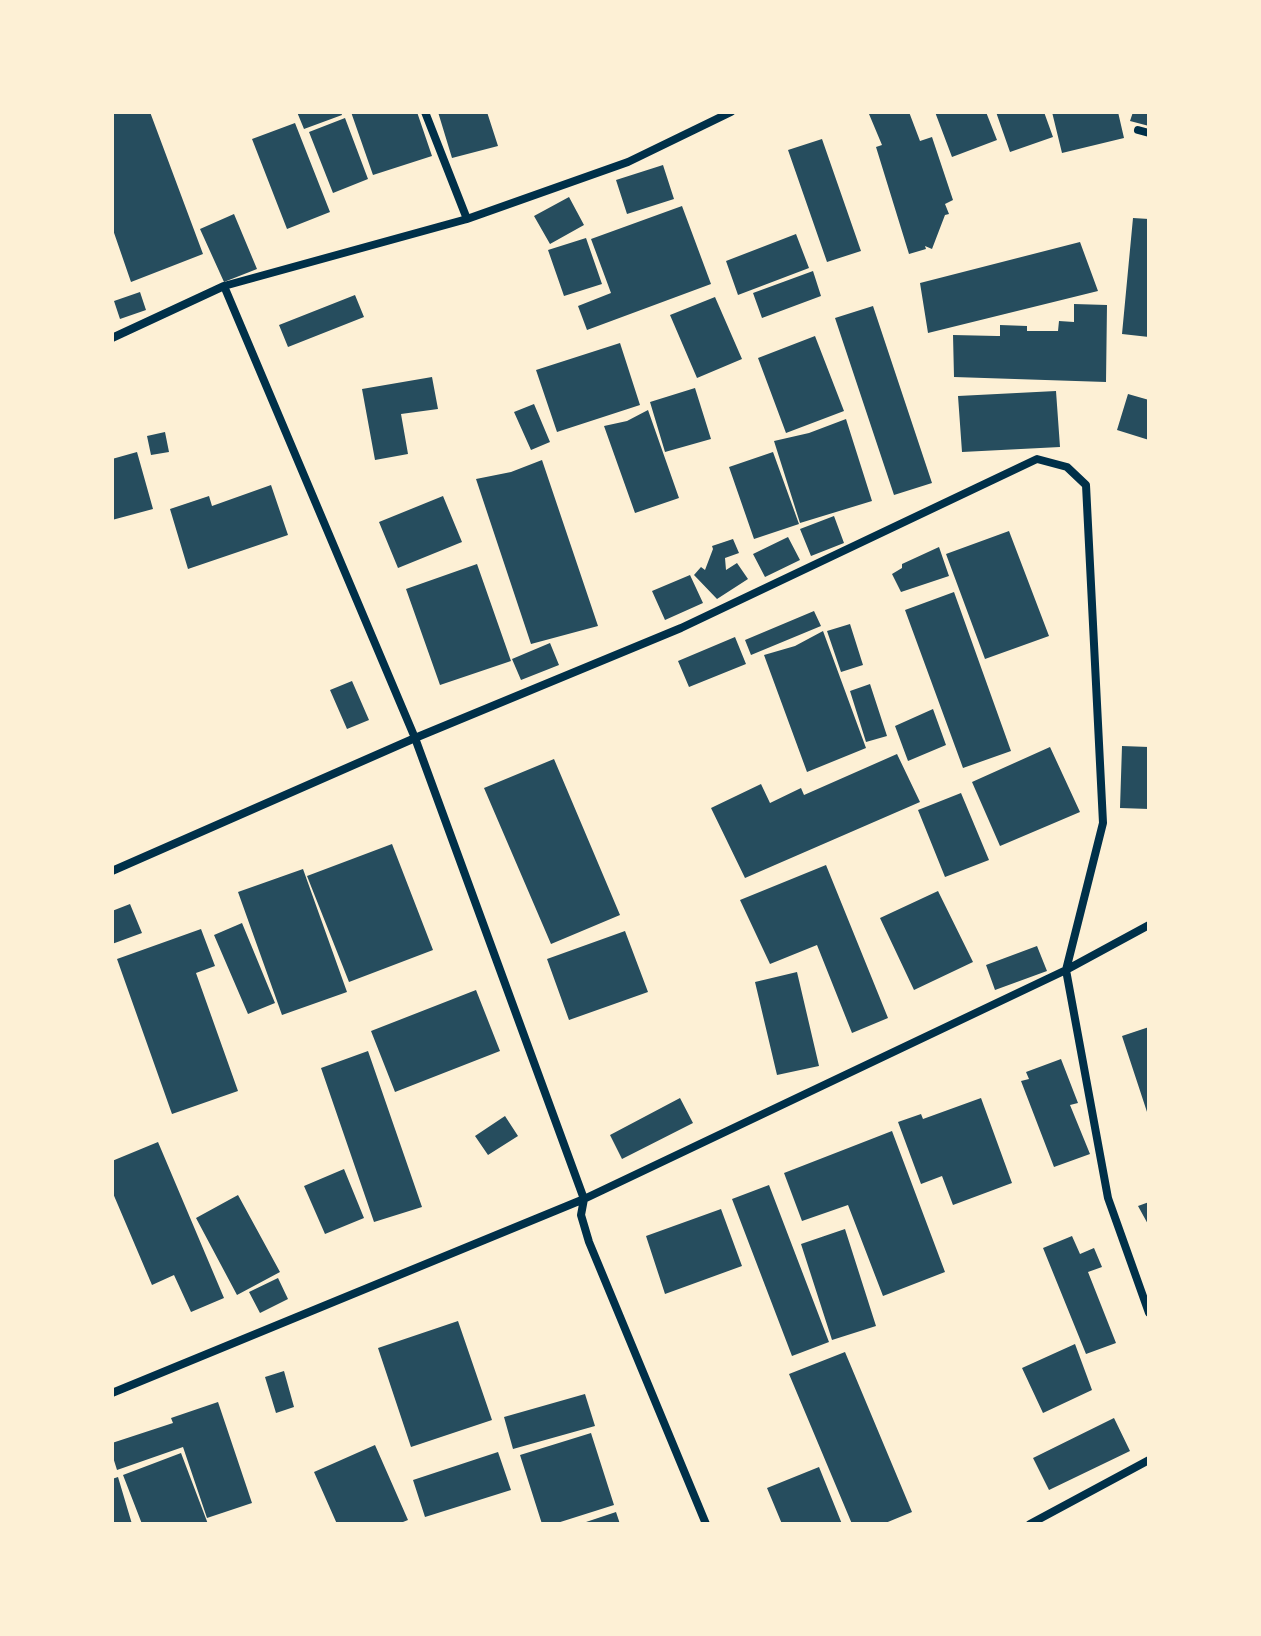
<!DOCTYPE html>
<html>
<head>
<meta charset="utf-8">
<style>
  body { margin:0 }
  #map { position:relative; width:1261px; height:1636px; overflow:hidden; background:#fdf0d5; font-family:Manrope,sans-serif }
  canvas { display:block }
  .frame { position:absolute; inset:0; border:114px solid #fdf0d5; pointer-events:none }
</style>
</head>
<body>
<div id="map">
<canvas width="1261" height="1636"></canvas>
<div class="frame"></div>
</div>
<script>
const ctx = document.querySelector('canvas').getContext('2d');
ctx.lineJoin = 'round';
function fillPath(path, color) { ctx.fillStyle = color; ctx.fill(path, 'evenodd'); }
function trace(path, color, width, dash) { ctx.strokeStyle = color; ctx.lineWidth = width; ctx.lineCap = dash ? 'butt' : 'round'; ctx.setLineDash(dash || []); ctx.stroke(path); }
const building = new Path2D(`
  M 112,112 L 150,112 L 203,254 L 131,282 L 112,227 Z
  M 297,112 L 341,112 L 342,115 L 304,129 Z
  M 351,112 L 417,112 L 432,156 L 373,175 Z
  M 438,112 L 487,112 L 498,146 L 452,158 Z
  M 876,112 L 909,112 L 920,141 L 932,137 L 953,200 L 945,204 L 949,214 L 945,215 L 932,249 L 925,246 L 926,249 L 909,254 L 876,147 L 882,145 L 869,114 Z
  M 935,112 L 986,112 L 997,140 L 952,157 Z
  M 996,112 L 1044,112 L 1053,137 L 1010,152 Z
  M 1052,112 L 1118,112 L 1124,138 L 1062,153 Z
  M 1133,112 L 1149,112 L 1149,126 L 1130,121 Z
  M 345,118 L 368,179 L 333,193 L 309,132 Z
  M 295,123 L 330,212 L 287,229 L 252,139 Z
  M 822,139 L 861,251 L 827,262 L 788,150 Z
  M 663,165 L 674,199 L 627,214 L 616,180 Z
  M 569,197 L 584,225 L 550,244 L 534,216 Z
  M 682,206 L 711,284 L 587,330 L 578,306 L 611,293 L 591,239 Z
  M 234,214 L 257,269 L 224,282 L 200,229 Z
  M 1133,218 L 1149,219 L 1149,337 L 1122,334 Z
  M 796,234 L 809,268 L 738,295 L 726,261 Z
  M 586,238 L 602,284 L 564,296 L 548,250 Z
  M 1080,242 L 1098,291 L 928,333 L 920,283 Z
  M 813,271 L 821,296 L 762,318 L 753,293 Z
  M 140,292 L 146,310 L 120,319 L 114,301 Z
  M 355,295 L 364,317 L 288,347 L 279,325 Z
  M 715,297 L 742,359 L 697,378 L 670,315 Z
  M 1074,304 L 1107,305 L 1106,382 L 954,377 L 953,335 L 997,336 L 1000,336 L 1000,325 L 1027,326 L 1027,331 L 1058,331 L 1059,321 L 1074,322 Z
  M 873,306 L 932,483 L 894,495 L 835,318 Z
  M 815,336 L 844,411 L 786,433 L 758,358 Z
  M 620,343 L 640,405 L 557,432 L 536,370 Z
  M 432,377 L 438,409 L 401,414 L 408,454 L 375,460 L 362,389 Z
  M 695,388 L 711,439 L 665,452 L 650,402 Z
  M 1056,391 L 1060,447 L 962,452 L 958,396 Z
  M 1128,394 L 1149,400 L 1149,440 L 1117,430 Z
  M 534,404 L 550,442 L 531,450 L 514,412 Z
  M 648,410 L 679,498 L 635,513 L 604,426 L 627,421 Z
  M 846,419 L 872,501 L 800,523 L 774,441 L 809,433 Z
  M 165,432 L 169,452 L 151,455 L 147,436 Z
  M 137,452 L 153,509 L 112,520 L 112,459 Z
  M 773,452 L 799,524 L 754,539 L 729,467 Z
  M 542,460 L 598,626 L 531,644 L 476,479 L 511,472 Z
  M 271,485 L 288,535 L 188,569 L 170,509 L 209,496 L 212,506 Z
  M 443,496 L 462,542 L 398,568 L 379,522 Z
  M 834,516 L 844,543 L 811,556 L 800,529 Z
  M 1009,531 L 1049,636 L 985,659 L 946,554 Z
  M 788,537 L 800,560 L 765,577 L 753,554 Z
  M 733,539 L 739,553 L 725,558 L 726,570 L 737,563 L 748,579 L 717,599 L 694,575 L 701,567 L 705,570 L 713,549 L 712,546 Z
  M 939,547 L 949,576 L 901,592 L 892,574 L 902,568 L 902,564 Z
  M 477,564 L 511,661 L 440,685 L 406,589 Z
  M 690,575 L 703,603 L 665,620 L 652,591 Z
  M 954,592 L 1011,751 L 963,768 L 905,610 Z
  M 814,611 L 821,626 L 751,655 L 745,640 Z
  M 850,624 L 863,665 L 841,672 L 827,631 Z
  M 823,631 L 866,748 L 807,772 L 764,655 L 795,646 Z
  M 735,637 L 746,664 L 689,687 L 678,661 Z
  M 550,643 L 559,665 L 521,680 L 512,659 Z
  M 352,681 L 369,720 L 347,729 L 330,690 Z
  M 870,684 L 887,736 L 866,742 L 850,691 Z
  M 933,709 L 946,745 L 908,761 L 895,726 Z
  M 1122,746 L 1149,747 L 1149,809 L 1120,808 Z
  M 1050,747 L 1080,812 L 1000,846 L 972,782 Z
  M 897,754 L 920,802 L 745,878 L 711,808 L 761,784 L 770,803 L 801,788 L 804,795 Z
  M 554,759 L 620,915 L 551,944 L 484,788 Z
  M 961,793 L 989,860 L 945,877 L 918,810 Z
  M 392,844 L 433,950 L 349,982 L 307,876 Z
  M 826,865 L 888,1018 L 852,1033 L 817,945 L 770,964 L 740,900 Z
  M 303,869 L 347,992 L 282,1015 L 238,892 Z
  M 938,891 L 973,962 L 914,990 L 880,918 Z
  M 130,904 L 142,933 L 112,944 L 112,911 Z
  M 242,923 L 275,1003 L 248,1014 L 214,935 Z
  M 201,929 L 215,966 L 196,973 L 238,1091 L 172,1114 L 117,959 Z
  M 625,931 L 648,992 L 569,1020 L 547,959 Z
  M 1037,946 L 1047,971 L 995,990 L 986,965 Z
  M 797,972 L 819,1066 L 777,1075 L 755,982 Z
  M 476,990 L 500,1051 L 395,1092 L 371,1031 Z
  M 1149,1027 L 1149,1115 L 1148,1115 L 1122,1036 Z
  M 368,1051 L 422,1207 L 374,1222 L 321,1068 Z
  M 1061,1059 L 1078,1103 L 1070,1105 L 1090,1154 L 1054,1167 L 1021,1081 L 1029,1079 L 1026,1072 Z
  M 680,1098 L 693,1123 L 622,1159 L 610,1135 Z
  M 981,1098 L 1012,1183 L 953,1205 L 942,1176 L 921,1184 L 898,1122 L 921,1114 L 923,1119 Z
  M 505,1116 L 518,1136 L 488,1155 L 475,1136 Z
  M 892,1131 L 945,1272 L 883,1296 L 848,1205 L 802,1221 L 784,1173 Z
  M 158,1142 L 224,1298 L 191,1312 L 174,1275 L 152,1285 L 112,1191 L 112,1161 Z
  M 344,1169 L 364,1218 L 325,1234 L 304,1186 Z
  M 769,1185 L 829,1342 L 792,1356 L 732,1199 Z
  M 238,1195 L 280,1272 L 237,1295 L 196,1218 Z
  M 1149,1202 L 1149,1226 L 1138,1206 Z
  M 721,1209 L 742,1266 L 665,1294 L 646,1236 Z
  M 845,1229 L 876,1326 L 832,1340 L 801,1244 Z
  M 1072,1236 L 1080,1254 L 1094,1248 L 1102,1267 L 1088,1272 L 1116,1343 L 1086,1354 L 1043,1248 Z
  M 278,1278 L 288,1299 L 260,1313 L 249,1292 Z
  M 458,1321 L 492,1420 L 411,1447 L 378,1348 Z
  M 1075,1344 L 1092,1390 L 1043,1413 L 1022,1368 Z
  M 845,1352 L 912,1512 L 883,1524 L 852,1524 L 789,1374 Z
  M 284,1371 L 294,1407 L 276,1413 L 265,1377 Z
  M 585,1394 L 595,1426 L 513,1449 L 504,1417 Z
  M 218,1402 L 252,1503 L 207,1518 L 183,1447 L 117,1470 L 112,1454 L 112,1443 L 173,1423 L 171,1418 Z
  M 1114,1418 L 1130,1451 L 1049,1490 L 1033,1458 Z
  M 591,1433 L 614,1505 L 554,1524 L 542,1524 L 520,1455 Z
  M 375,1445 L 408,1520 L 398,1524 L 337,1524 L 314,1472 Z
  M 498,1452 L 511,1490 L 425,1517 L 413,1480 Z
  M 181,1453 L 208,1524 L 142,1524 L 123,1475 Z
  M 819,1467 L 842,1524 L 782,1524 L 767,1488 Z
  M 118,1477 L 132,1524 L 112,1524 L 112,1479 Z
  M 616,1512 L 620,1524 L 583,1524 L 583,1523 Z`);
const minor = new Path2D(`
  M 425,112 L 467,219
  M 1138,130 L 1149,133
  M 224,286 L 415,738 L 584,1199 L 581,1215 L 589,1242 L 706,1524
  M 112,338 L 224,286 L 467,219 L 628,162 L 731,112
  M 112,871 L 415,738 L 681,628 L 1037,459 L 1067,467 L 1086,485 L 1103,823 L 1066,970 L 1108,1198 L 1149,1313
  M 112,1393 L 584,1199 L 1066,970 L 1149,925
  M 1030,1524 L 1149,1460`);
fillPath(building, '#264d5e');
trace(minor, '#003049', 8);
</script>
</body>
</html>
